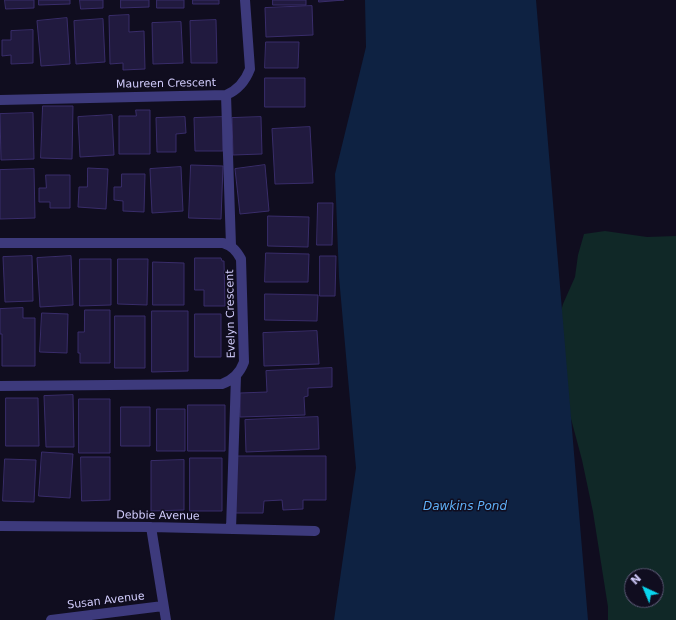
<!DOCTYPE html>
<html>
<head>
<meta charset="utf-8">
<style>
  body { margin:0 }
  #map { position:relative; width:676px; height:620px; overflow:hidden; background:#100d1f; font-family:"DejaVu Sans",sans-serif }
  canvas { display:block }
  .north { position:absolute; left:624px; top:568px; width:40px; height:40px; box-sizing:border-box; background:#100d1f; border:1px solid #5e5a78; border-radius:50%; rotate:316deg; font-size:11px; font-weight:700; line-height:16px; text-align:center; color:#d2cdfd }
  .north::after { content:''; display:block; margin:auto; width:14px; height:18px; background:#09d5ed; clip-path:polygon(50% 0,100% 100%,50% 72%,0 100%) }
</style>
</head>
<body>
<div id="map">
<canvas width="676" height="620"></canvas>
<div class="north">N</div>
</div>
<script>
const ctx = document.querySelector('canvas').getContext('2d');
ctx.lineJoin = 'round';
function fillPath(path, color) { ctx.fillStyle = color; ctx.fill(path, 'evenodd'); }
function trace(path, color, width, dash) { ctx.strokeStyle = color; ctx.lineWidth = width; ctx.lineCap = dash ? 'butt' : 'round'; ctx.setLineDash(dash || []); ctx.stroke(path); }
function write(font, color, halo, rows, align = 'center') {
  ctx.font = font + ' "DejaVu Sans",sans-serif'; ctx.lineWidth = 3; ctx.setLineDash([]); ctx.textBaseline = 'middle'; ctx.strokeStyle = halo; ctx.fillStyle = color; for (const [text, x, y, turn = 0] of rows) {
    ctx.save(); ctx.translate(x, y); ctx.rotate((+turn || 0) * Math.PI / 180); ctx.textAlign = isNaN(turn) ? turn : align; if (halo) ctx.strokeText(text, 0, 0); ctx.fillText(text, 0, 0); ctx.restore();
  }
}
const green = new Path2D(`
  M 605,231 L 647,237 L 676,236 L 676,620 L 608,620 L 608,607 L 593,512 L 582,460 L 558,370 L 557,325 L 563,304 L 575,277 L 578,255 L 584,234 ZM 632,576 L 656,576 L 656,600 L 632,600 Z`);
const water = new Path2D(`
  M 365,0 L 536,0 L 588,620 L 334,620 L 356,468 L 339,277 L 335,174 L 366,47 Z`);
const building = new Path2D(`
  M 5,0 L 34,0 L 34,8 L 6,9 Z
  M 39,0 L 70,0 L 70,4 L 39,5 Z
  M 80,0 L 103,0 L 103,8 L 81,9 Z
  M 121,0 L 149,0 L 149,7 L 121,8 Z
  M 157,0 L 184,0 L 184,8 L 157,8 Z
  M 193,0 L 219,0 L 219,4 L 193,4 Z
  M 273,0 L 306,0 L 306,5 L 273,5 Z
  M 319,0 L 344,0 L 319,2 Z
  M 312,6 L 313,35 L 266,37 L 265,8 Z
  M 129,15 L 129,32 L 144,31 L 145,69 L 123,70 L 123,63 L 110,64 L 109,16 Z
  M 67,18 L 70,64 L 41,66 L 37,21 Z
  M 103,19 L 105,62 L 76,64 L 74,21 Z
  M 216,20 L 217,63 L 191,63 L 190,21 Z
  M 181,22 L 183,63 L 153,64 L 152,23 Z
  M 33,30 L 33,63 L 11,64 L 11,55 L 2,56 L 2,40 L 11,40 L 11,31 Z
  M 266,42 L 299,42 L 298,68 L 265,68 Z
  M 265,78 L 305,78 L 305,107 L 265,107 Z
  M 43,106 L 73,106 L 72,159 L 41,158 Z
  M 136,110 L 150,110 L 150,154 L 119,154 L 119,116 L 136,116 Z
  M 33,113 L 34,159 L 1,160 L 0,114 Z
  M 112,115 L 114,155 L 80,157 L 78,117 Z
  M 185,117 L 186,133 L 176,134 L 176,152 L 157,152 L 156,118 Z
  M 223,117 L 223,151 L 195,151 L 194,118 Z
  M 261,117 L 262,154 L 233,155 L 232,118 Z
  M 310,127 L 313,183 L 275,184 L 272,129 Z
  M 191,165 L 223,166 L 221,219 L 189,218 Z
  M 265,165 L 269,211 L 240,214 L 235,169 Z
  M 181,167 L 183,211 L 152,213 L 150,169 Z
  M 88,168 L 108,169 L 106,209 L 78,207 L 79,187 L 87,187 Z
  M 34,169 L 35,218 L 0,219 L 0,170 Z
  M 122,174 L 145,174 L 144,212 L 123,211 L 123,201 L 114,200 L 114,187 L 121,187 Z
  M 46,175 L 70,175 L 70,208 L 50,208 L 50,202 L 39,202 L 39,188 L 46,188 Z
  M 318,203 L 333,203 L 332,245 L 317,245 Z
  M 268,216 L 309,217 L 308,247 L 268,246 Z
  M 266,253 L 309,254 L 308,282 L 265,282 Z
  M 32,256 L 33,301 L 5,302 L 3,257 Z
  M 71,256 L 73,305 L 40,307 L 37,258 Z
  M 320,256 L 336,256 L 335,296 L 320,296 Z
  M 195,258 L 221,258 L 222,261 L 224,261 L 225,306 L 204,306 L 204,290 L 195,290 Z
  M 80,259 L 111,259 L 111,305 L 80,306 Z
  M 118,259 L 148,259 L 147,305 L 118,304 Z
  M 153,262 L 184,263 L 184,305 L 153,305 Z
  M 265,294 L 318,295 L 317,321 L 265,320 Z
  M 23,308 L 23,318 L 35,318 L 35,366 L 2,366 L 2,334 L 0,334 L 0,309 Z
  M 85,310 L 110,310 L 110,363 L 80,363 L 80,353 L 78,353 L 78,332 L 84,332 Z
  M 152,311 L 188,311 L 188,371 L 152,372 Z
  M 42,313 L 68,314 L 67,353 L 40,352 Z
  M 195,314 L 221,314 L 221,357 L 195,357 Z
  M 115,316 L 145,316 L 145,368 L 115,368 Z
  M 317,331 L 319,364 L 264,366 L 263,333 Z
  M 332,368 L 332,387 L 308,388 L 308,396 L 304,397 L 305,415 L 240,417 L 240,393 L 267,392 L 266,371 Z
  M 73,395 L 74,447 L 46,447 L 44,396 Z
  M 6,398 L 38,398 L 39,446 L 6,446 Z
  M 79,399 L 110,399 L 110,453 L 79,453 Z
  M 188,405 L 225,405 L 225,451 L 188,451 Z
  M 121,407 L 150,407 L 150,446 L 121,446 Z
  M 157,409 L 185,409 L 185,451 L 157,451 Z
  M 318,417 L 319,449 L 246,452 L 245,420 Z
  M 42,452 L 73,454 L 70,498 L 39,496 Z
  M 236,456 L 326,456 L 326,500 L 303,500 L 303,509 L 283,510 L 282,500 L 264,501 L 263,513 L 236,513 Z
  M 81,457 L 110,457 L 110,500 L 82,501 Z
  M 190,458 L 222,458 L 222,511 L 190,511 Z
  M 5,459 L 36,460 L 34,502 L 3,501 Z
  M 184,460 L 184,510 L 151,511 L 151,461 Z`);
const minor = new Path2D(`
  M 226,95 L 231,246
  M 0,100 L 226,95 C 238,90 245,82 250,69 L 245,0
  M 0,243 L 223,243 C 232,246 236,250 241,259 L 244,362 C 240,373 233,380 222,384 L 0,386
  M 0,526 L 151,527 L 315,531
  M 151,527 L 166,620
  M 231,529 L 236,376
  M 51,620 L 163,606`);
const streetNames = [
  ["Maureen Crescent",166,84,-1],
  ["Evelyn Crescent",231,314,-91],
  ["Debbie Avenue",158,516,1],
  ["Susan Avenue",106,601,-7]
];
const waterNames = [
  ["Dawkins Pond",465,507]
];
fillPath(green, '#102827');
fillPath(water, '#0e2242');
fillPath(building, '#211a3f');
trace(building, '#392d6a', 1);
trace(minor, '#3d3a7c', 10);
write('11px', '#d2cdfd', '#100d1f', streetNames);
write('italic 12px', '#5fb1f9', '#100d1f', waterNames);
</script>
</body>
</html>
